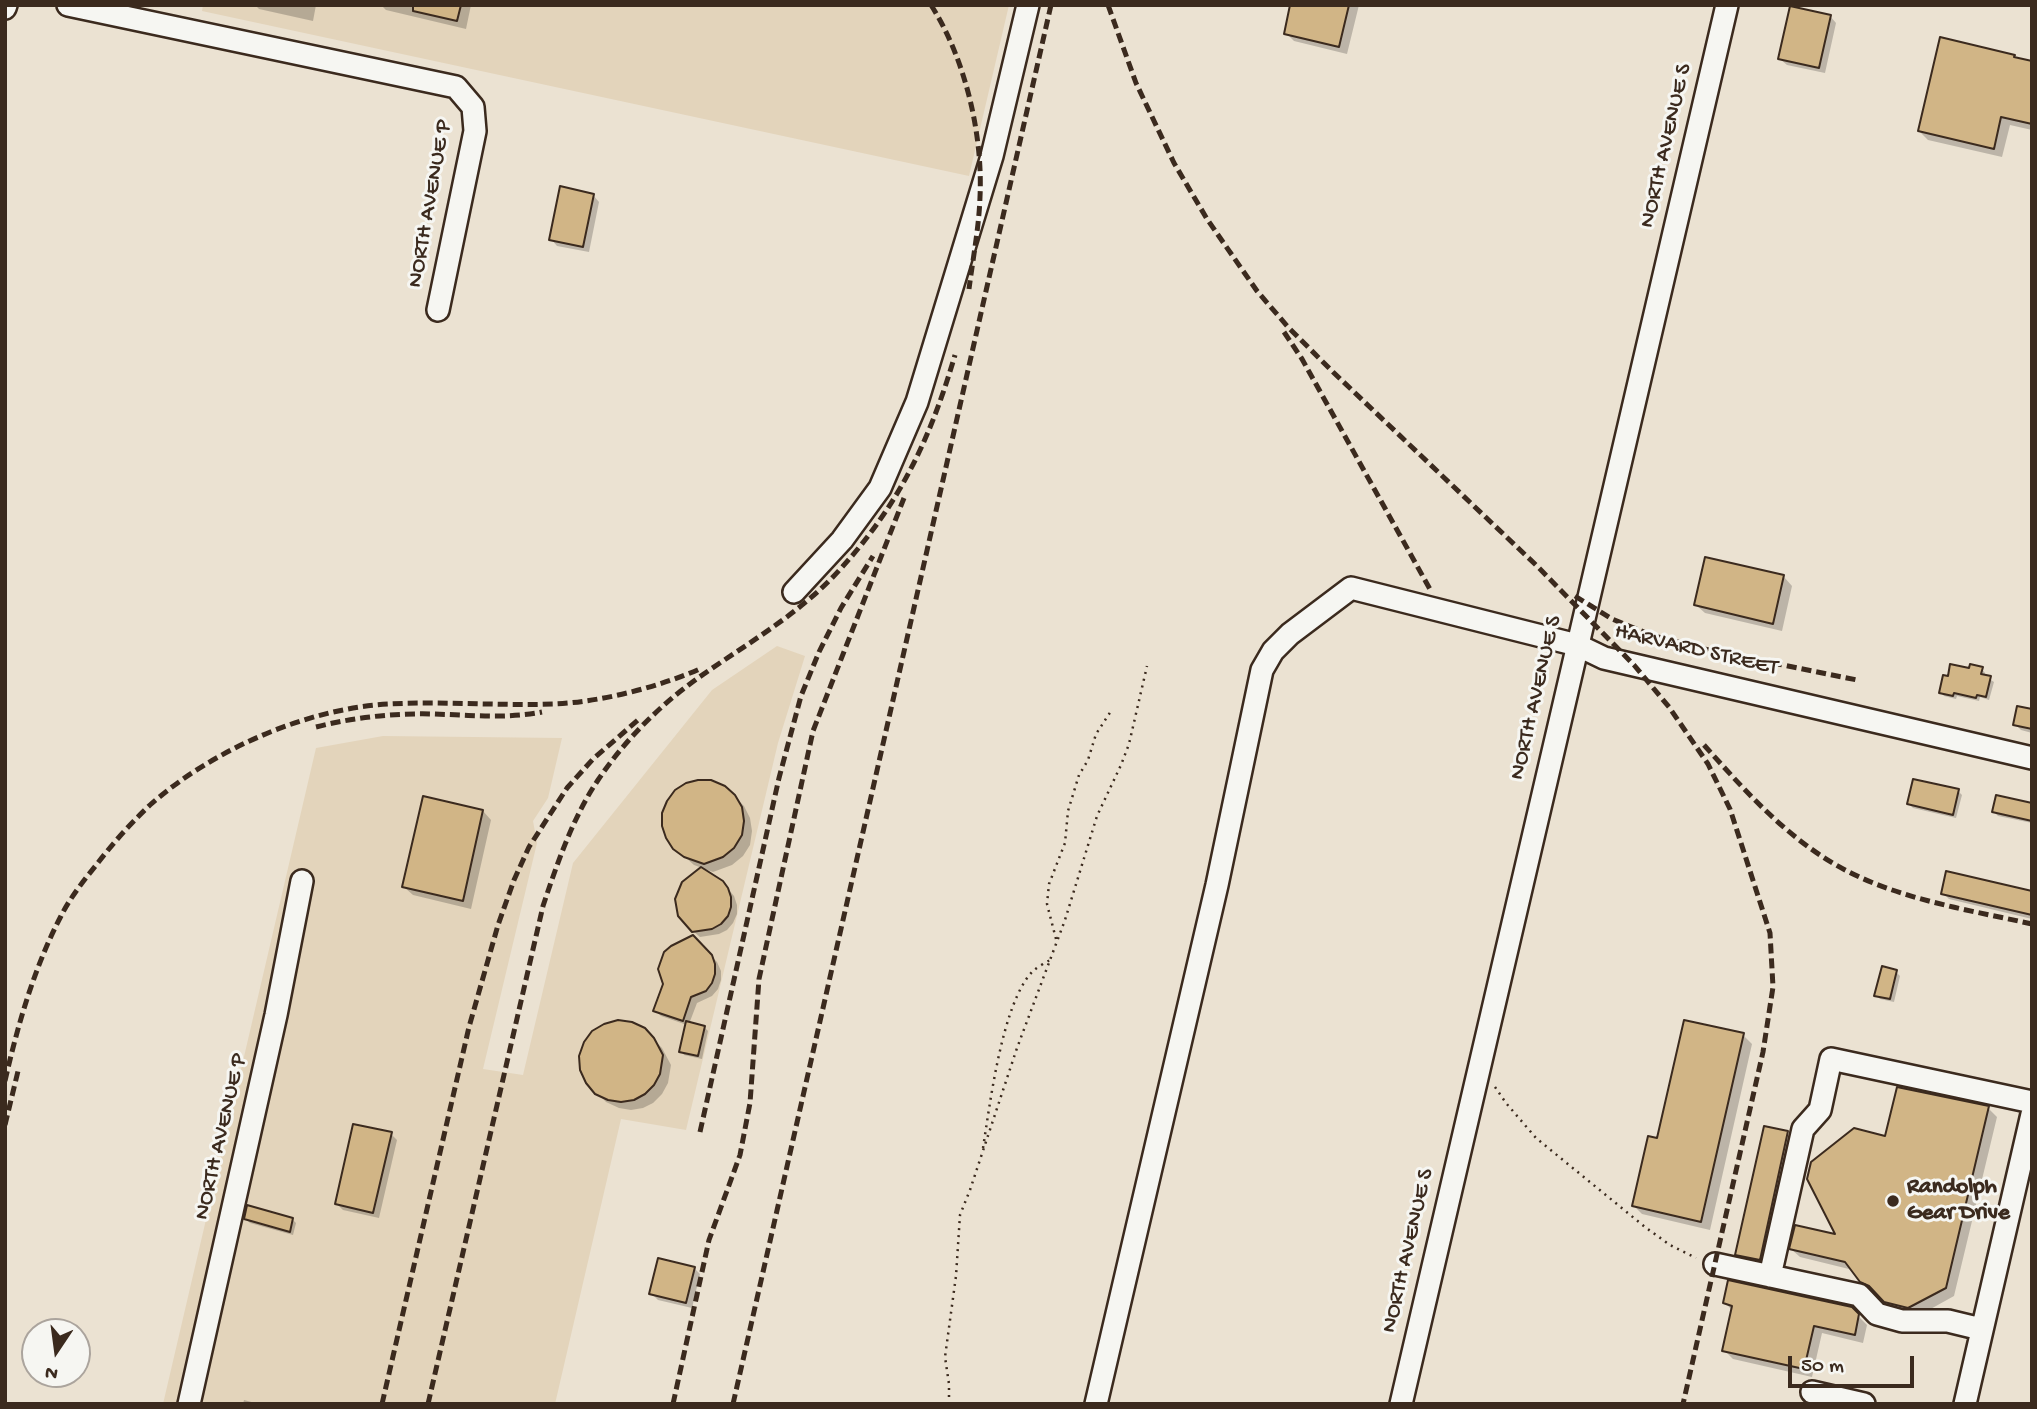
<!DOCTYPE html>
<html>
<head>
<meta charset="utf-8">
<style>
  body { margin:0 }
  #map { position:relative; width:2037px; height:1409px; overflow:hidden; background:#ebe2d2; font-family:"Gochi Hand",sans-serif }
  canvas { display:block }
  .frame { position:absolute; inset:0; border:7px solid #3b2a1e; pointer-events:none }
  .north { position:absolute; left:21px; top:1318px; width:70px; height:70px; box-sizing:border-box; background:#f6f6f2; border:2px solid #aba49d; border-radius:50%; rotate:193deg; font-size:19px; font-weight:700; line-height:28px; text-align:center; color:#3b2a1e }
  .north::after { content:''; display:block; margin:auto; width:24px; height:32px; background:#3b2a1e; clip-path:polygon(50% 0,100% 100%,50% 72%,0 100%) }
  .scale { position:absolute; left:1788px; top:1356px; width:126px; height:32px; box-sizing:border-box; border:4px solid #3b2a1e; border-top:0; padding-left:9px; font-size:21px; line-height:24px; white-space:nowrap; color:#3b2a1e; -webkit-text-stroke:5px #f6f6f2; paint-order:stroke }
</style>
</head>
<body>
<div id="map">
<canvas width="2037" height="1409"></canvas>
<div class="frame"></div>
<div class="north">N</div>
<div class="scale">50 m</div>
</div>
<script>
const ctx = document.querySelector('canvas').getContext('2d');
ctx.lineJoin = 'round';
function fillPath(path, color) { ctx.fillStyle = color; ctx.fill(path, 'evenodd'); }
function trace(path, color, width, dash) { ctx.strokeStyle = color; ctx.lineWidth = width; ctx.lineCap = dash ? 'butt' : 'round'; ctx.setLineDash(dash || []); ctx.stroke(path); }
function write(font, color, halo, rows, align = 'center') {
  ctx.font = font + ' "Gochi Hand",sans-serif'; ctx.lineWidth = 6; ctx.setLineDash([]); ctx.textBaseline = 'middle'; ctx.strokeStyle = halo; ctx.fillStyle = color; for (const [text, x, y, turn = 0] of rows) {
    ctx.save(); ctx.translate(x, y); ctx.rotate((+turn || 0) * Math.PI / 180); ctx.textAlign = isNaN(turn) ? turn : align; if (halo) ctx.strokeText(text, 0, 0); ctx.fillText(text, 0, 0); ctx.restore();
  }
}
const built = new Path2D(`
  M 203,5 L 1009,5 L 969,176 L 202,11 Z
  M 777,646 L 805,656 L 778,743 L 686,1130 L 621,1119 L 555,1404 L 163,1404 L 316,748 L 383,736 L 562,738 L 548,798 L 533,821 L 537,843 L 483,1069 L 523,1075 L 573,863 L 712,690 Z`);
const shadow = new Path2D(`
  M 255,5 L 316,5 L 313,21 L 259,9 Z
  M 381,5 L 471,5 L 466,29 L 386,10 Z
  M 1292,5 L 1359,5 L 1347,54 L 1294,41 L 1286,33 Z
  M 1830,16 L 1836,23 L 1825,73 L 1787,65 L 1780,59 Z
  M 2014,56 L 2017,60 L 2032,63 L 2032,130 L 2010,125 L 2002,157 L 1928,140 L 1919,131 Z
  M 593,195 L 599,202 L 589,252 L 557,246 L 551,239 Z
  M 1707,559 L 1784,577 L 1792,586 L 1782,631 L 1705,613 L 1696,605 Z
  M 1982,669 L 1985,673 L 1985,676 L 1994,682 L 1989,700 L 1980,697 L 1979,701 L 1957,696 L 1956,699 L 1944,696 L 1941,693 L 1970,670 Z
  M 2032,711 L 2032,733 L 2021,730 L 2015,724 Z
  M 1958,791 L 1962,795 L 1956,818 L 1913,808 L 1909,804 Z
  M 734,796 L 744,806 L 750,818 L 752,831 L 750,845 L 743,856 L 732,865 L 713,872 L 694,865 L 675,848 Z
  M 2032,805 L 2032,823 L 1998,816 L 1994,812 Z
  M 483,811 L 491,820 L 471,909 L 413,895 L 404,887 Z
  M 722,882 L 734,896 L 737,905 L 737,914 L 733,923 L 727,930 L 719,934 L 700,937 L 693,931 Z
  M 1943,893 L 2032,893 L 2032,919 L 1949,899 Z
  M 693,937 L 717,962 L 721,971 L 721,980 L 718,989 L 712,996 L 697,1003 L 689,1024 L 704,1027 L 708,1031 L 702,1059 L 684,1055 L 681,1051 L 687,1025 L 661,1016 L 655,1010 Z
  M 1896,972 L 1900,976 L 1894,1002 L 1880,999 L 1876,995 Z
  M 644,1030 L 662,1048 L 671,1065 L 668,1083 L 662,1094 L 653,1103 L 643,1108 L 631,1110 L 619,1108 L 606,1102 L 587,1082 Z
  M 1743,1035 L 1752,1044 L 1710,1230 L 1642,1214 L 1634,1206 L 1658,1140 Z
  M 1988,1108 L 1997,1117 L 1954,1296 L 1918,1316 L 1895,1311 L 1878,1294 L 1871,1290 L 1853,1270 L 1800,1257 L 1791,1249 L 1838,1236 Z
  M 1787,1133 L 1793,1139 L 1766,1266 L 1743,1261 L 1737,1254 Z
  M 391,1134 L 397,1140 L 379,1218 L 343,1210 L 337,1204 Z
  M 246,1219 L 292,1219 L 296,1223 L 293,1235 L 250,1223 Z
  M 694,1268 L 700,1274 L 692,1308 L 658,1300 L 651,1293 Z
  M 1725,1303 L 1851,1309 L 1867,1325 L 1863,1343 L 1822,1333 L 1812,1377 L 1733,1359 L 1724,1350 L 1733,1311 Z
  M 244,1400 L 259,1404 L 243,1404 Z`);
const building = new Path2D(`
  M 413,5 L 461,5 L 457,21 L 413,11 Z
  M 1290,5 L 1349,5 L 1339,47 L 1284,34 Z
  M 1790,6 L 1831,15 L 1819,68 L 1778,59 Z
  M 1940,37 L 2015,55 L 2014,57 L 2032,61 L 2032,124 L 2001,117 L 1994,149 L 1918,131 Z
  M 560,186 L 594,194 L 583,247 L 549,240 Z
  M 1705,557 L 1784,575 L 1773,624 L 1694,605 Z
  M 1950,664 L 1969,668 L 1970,664 L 1983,667 L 1981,674 L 1991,676 L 1986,697 L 1977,695 L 1976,698 L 1954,693 L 1953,696 L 1939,693 L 1943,675 L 1948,676 Z
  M 2017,706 L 2032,709 L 2032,729 L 2013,725 Z
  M 1913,779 L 1959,789 L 1953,815 L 1907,804 Z
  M 698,780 L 711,780 L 725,786 L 735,795 L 742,807 L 744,821 L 742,835 L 734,848 L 723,857 L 704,864 L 684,857 L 673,849 L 666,838 L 662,826 L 662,813 L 667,801 L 675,790 L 686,783 Z
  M 1996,795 L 2032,803 L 2032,821 L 1992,812 Z
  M 423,796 L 483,810 L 463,901 L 402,887 Z
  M 701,867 L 723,881 L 728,888 L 731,897 L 731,907 L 728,916 L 721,924 L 712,929 L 692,932 L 678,916 L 675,899 L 682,882 Z
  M 1946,871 L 2032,891 L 2032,915 L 1941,894 Z
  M 693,935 L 712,955 L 715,964 L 715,974 L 712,983 L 706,991 L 691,997 L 683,1021 L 653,1011 L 663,984 L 658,969 L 664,952 L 671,946 Z
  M 1882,966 L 1897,970 L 1890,999 L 1874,996 Z
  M 618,1020 L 632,1022 L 645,1028 L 654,1038 L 663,1055 L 660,1074 L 654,1085 L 645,1094 L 634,1100 L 621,1102 L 608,1100 L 595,1094 L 586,1083 L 580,1070 L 579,1056 L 584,1042 L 592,1031 L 604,1024 Z
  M 1684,1020 L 1744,1033 L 1701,1222 L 1632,1206 L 1648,1136 L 1657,1138 Z
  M 686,1021 L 705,1026 L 698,1056 L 679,1052 Z
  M 1897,1087 L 1989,1106 L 1946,1288 L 1908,1308 L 1884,1302 L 1869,1286 L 1860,1282 L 1845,1262 L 1789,1249 L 1795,1225 L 1835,1234 L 1807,1179 L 1811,1162 L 1854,1128 L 1885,1136 Z
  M 353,1124 L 392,1132 L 373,1213 L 335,1204 Z
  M 1764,1126 L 1788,1131 L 1760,1260 L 1735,1255 Z
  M 247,1205 L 293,1218 L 290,1232 L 244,1219 Z
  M 658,1258 L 695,1267 L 686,1303 L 649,1294 Z
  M 1728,1280 L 1852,1307 L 1859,1314 L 1855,1335 L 1814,1326 L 1804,1369 L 1722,1351 L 1732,1306 L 1723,1303 Z`);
const path = new Path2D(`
  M 1056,939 L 1047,904 L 1049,884 L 1065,843 L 1068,811 L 1079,775 L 1088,760 L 1096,734 L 1111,711
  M 1495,1087 L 1506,1103 L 1536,1138 L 1645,1227 L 1670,1245 L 1696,1258
  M 983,1148 C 990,1104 1002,1004 1032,972 C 1037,967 1045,963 1050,960
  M 949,1404 L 949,1384 L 945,1357 L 956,1276 L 960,1215 L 970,1190 L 1017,1048 L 1065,920 L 1097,816 L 1121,765 L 1129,744 L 1147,666`);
const minor = new Path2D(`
  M 68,5 L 456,87 L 473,107 L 475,131 L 438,310
  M 5,8 L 6,5
  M 794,592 L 842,540 L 880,488 L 917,402 L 992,156 L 1028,5
  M 1715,1264 L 1859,1295 L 1877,1314 L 1902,1321 L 1948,1321 L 1981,1329
  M 1770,1276 L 1803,1129 L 1820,1110 L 1831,1059 L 2032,1102
  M 1812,1392 L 1864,1404
  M 189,1404 L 276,1015 L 302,881
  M 1096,1404 L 1217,885 L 1262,670 L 1273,651 L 1290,634 L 1351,588 L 1577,645 L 1604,658 L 1634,665 L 2032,758
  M 1401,1404 L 1727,5
  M 1965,1404 L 2032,1114`);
const rail = new Path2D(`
  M 931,5 C 965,58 983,134 980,197 C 979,227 973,258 969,289
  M 1108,5 L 1136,83 L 1174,163 L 1207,219 L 1257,291 L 1288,327 L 1333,372 L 1537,566 L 1634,665 L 1669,707 L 1708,764 L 1730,809 L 1770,933 L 1773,987 L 1763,1052 L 1683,1404
  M 1284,332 L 1302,359 L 1431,591
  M 1575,596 L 1612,619 L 1651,635 L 1709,650 L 1857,680
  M 316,727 C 355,717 395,713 434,714 C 470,715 507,719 542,712
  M 1704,745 C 1739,784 1775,825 1820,855 C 1882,897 1960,908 2032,924
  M 5,1081 C 18,1024 34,968 61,916 C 70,898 84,880 97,864 C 113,843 131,823 150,805 C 212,750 307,708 390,704 C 444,701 499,706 554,704 C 601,702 659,687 702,668
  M 5,1125 L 19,1067
  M 700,1132 L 779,778 L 801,696 L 819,652 L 841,608 L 873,556
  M 382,1404 L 469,1027 L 498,925 L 514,880 L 529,847 L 567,788 L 593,759 L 638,720
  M 428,1404 L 543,906 C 557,864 573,817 598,780 C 624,741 660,705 698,678 C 742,647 791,619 830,580 C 895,513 929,444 955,355
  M 673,1404 L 709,1240 L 740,1155 L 750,1103 L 759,979 L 813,731 L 904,498
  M 733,1404 L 1051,5`);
const markers = [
  [1893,1201,7,"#3b2a1e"]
];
const streetNames = [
  ["NORTH AVENUE S",1667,146,-77],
  ["NORTH AVENUE P",431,204,-80],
  ["HARVARD STREET",1696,651,13],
  ["NORTH AVENUE S",1537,698,-77],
  ["NORTH AVENUE P",222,1137,-77],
  ["NORTH AVENUE S",1409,1251,-77]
];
const poiNames = [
  ["Randolph",1907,1188],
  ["Gear Drive",1907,1214]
];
fillPath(built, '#e3d4bb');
fillPath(shadow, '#0003');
fillPath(building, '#d1b586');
trace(building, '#3b2a1e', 2);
trace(minor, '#3b2a1e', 26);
trace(path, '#3b2a1e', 2.5, [2, 5]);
trace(minor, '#f6f6f2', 21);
trace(rail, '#3b2a1e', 5, [10, 5]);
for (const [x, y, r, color] of markers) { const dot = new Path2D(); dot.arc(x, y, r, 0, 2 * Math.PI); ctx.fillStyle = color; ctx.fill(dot); trace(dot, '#f6f6f2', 2.5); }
write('23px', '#3b2a1e', '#f6f6f2', streetNames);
write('bold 23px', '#3b2a1e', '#f6f6f2', poiNames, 'left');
</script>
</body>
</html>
